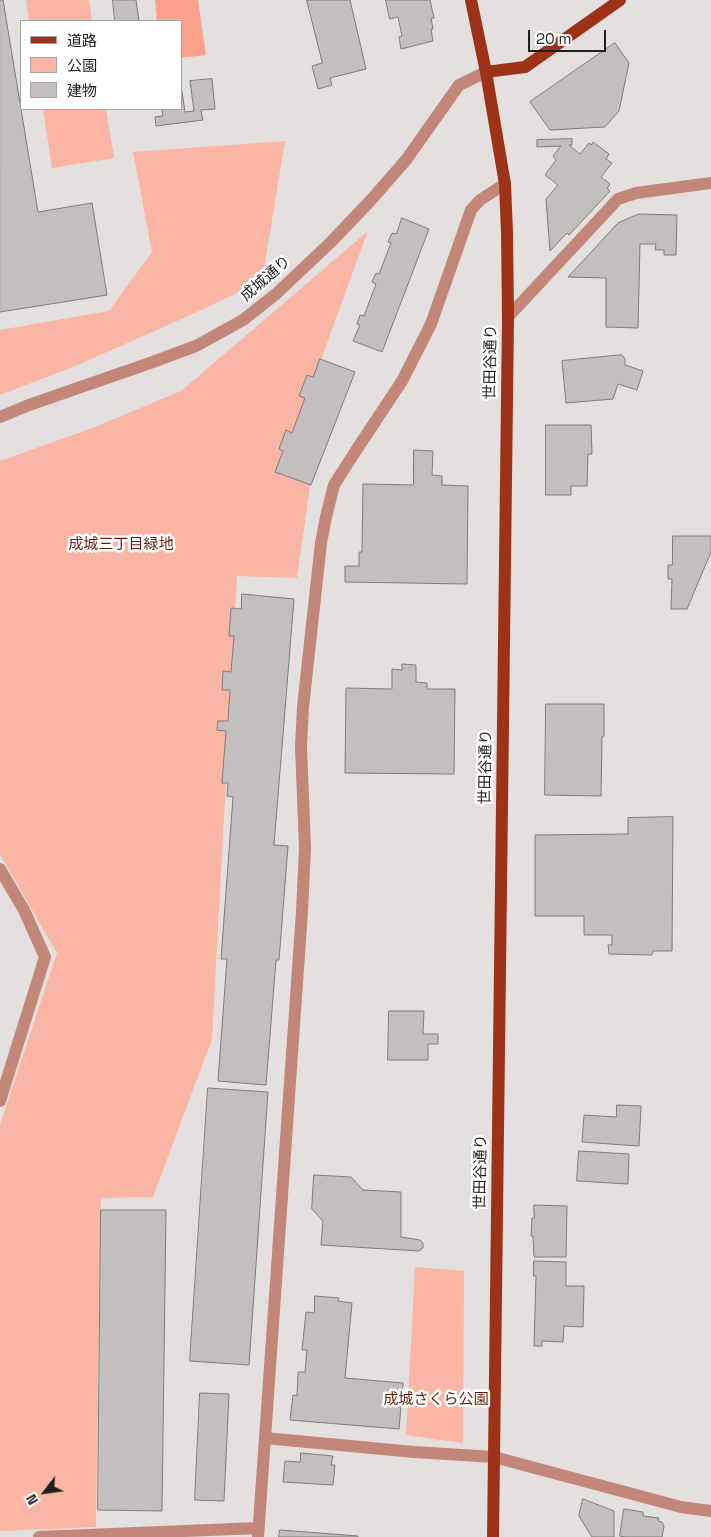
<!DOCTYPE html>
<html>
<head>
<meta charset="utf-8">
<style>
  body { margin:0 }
  #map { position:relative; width:711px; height:1537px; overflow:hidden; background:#e4e0df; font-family:"Space Grotesk","Noto Sans JP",sans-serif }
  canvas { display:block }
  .legend { position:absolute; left:20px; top:20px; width:162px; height:90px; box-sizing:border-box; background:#fff; border:1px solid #a6a5a5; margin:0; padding:6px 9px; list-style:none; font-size:15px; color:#201f1e }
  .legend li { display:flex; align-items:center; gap:10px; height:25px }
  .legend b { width:25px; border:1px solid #a6a5a5 }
  .north { position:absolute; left:20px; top:1467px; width:50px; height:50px; -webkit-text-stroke:4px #fff; paint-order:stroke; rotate:240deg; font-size:14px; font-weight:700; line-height:20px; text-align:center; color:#201f1e }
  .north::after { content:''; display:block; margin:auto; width:18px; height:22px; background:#201f1e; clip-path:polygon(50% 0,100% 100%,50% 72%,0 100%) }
  .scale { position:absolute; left:528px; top:30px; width:78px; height:22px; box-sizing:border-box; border:2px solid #201f1e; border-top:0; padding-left:6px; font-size:15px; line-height:18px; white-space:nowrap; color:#201f1e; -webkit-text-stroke:4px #fff; paint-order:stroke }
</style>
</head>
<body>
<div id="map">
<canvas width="711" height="1537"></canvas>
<ul class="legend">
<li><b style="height:6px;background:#9d3219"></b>道路</li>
<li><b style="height:14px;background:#fbb5a4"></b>公園</li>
<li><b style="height:14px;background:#c3bfbe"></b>建物</li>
</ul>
<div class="north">N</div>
<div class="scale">20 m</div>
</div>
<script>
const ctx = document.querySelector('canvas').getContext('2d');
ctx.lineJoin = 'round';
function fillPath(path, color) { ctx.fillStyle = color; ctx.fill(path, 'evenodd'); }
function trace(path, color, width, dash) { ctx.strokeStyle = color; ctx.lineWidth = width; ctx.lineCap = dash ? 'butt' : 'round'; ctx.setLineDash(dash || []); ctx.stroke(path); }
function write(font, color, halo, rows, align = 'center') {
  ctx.font = font + ' "Space Grotesk","Noto Sans JP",sans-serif'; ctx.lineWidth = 5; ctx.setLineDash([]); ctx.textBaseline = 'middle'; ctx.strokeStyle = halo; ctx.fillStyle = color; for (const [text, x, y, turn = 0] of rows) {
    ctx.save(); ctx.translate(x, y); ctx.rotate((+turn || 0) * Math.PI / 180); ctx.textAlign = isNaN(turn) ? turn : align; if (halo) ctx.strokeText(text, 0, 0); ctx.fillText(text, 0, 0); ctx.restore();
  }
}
const green = new Path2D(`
  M 26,0 L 89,0 L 92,21 L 29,21 Z
  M 43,109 L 106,109 L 114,158 L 52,168 Z
  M 285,141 L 262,281 L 184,318 L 73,367 L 0,395 L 0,330 L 109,311 L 152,252 L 133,152 Z
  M 368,231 L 283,463 L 311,479 L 297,578 L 237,576 L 212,1039 L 153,1197 L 101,1198 L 96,1527 L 0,1531 L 0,1125 L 57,953 L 0,854 L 0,461 L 95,427 L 181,391 Z
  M 415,1267 L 464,1271 L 463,1443 L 406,1435 Z`);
const water = new Path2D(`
  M 155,0 L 198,0 L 206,55 L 181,58 L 181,21 L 157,21 Z`);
const building = new Path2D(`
  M 0,0 L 3,0 L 38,212 L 92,203 L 107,295 L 0,312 Z
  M 113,0 L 136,0 L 139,21 L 115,21 Z
  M 307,0 L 350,0 L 366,69 L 330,78 L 332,85 L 318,89 L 312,66 L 322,63 Z
  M 386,0 L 430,0 L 434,18 L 431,18 L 433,29 L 431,29 L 433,41 L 401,49 L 399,37 L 402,36 L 398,17 L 390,19 Z
  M 615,43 L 629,63 L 619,111 L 605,127 L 550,130 L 530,102 Z
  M 212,79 L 215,109 L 201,110 L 203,120 L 156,126 L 155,117 L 163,116 L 162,109 L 181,109 L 181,85 L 185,112 L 194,111 L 190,81 Z
  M 572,139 L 572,145 L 569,145 L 580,154 L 589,143 L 591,145 L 593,142 L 609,154 L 606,159 L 612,163 L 601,177 L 610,184 L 607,188 L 610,191 L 569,235 L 567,233 L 550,251 L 546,199 L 558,185 L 545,175 L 556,160 L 553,156 L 561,146 L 537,147 L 537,140 Z
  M 639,214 L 677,215 L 676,255 L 664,255 L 664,250 L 655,250 L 656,244 L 640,244 L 638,328 L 606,327 L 606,278 L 568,277 L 618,223 Z
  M 402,218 L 429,229 L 382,352 L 353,341 L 360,325 L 357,324 L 360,315 L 364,316 L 376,284 L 372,282 L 376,273 L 379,274 L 391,243 L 388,242 L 392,233 L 396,234 Z
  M 622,355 L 625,359 L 625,365 L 643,371 L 637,390 L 618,384 L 613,399 L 566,403 L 562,361 Z
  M 320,359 L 355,372 L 311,485 L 275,472 L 283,451 L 279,449 L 286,430 L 292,433 L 305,398 L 299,396 L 307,375 L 313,377 Z
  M 546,425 L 591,425 L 592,454 L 588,454 L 587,486 L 571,486 L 571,495 L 546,495 Z
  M 414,450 L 433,451 L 432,475 L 442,476 L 442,485 L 468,486 L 467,584 L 345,582 L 345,566 L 359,566 L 359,552 L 362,552 L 363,484 L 413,485 Z
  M 673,536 L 711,536 L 711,552 L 687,609 L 671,609 L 672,579 L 668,579 L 668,565 L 672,565 Z
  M 242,594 L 294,599 L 274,845 L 288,846 L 279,960 L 276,960 L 266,1085 L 218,1081 L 227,959 L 221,959 L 233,797 L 227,796 L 228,783 L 222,783 L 226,731 L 217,730 L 218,721 L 228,721 L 230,690 L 222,690 L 223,671 L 231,672 L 234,636 L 229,636 L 231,608 L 241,609 Z
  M 402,664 L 416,665 L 416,682 L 427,683 L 427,689 L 455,689 L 454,774 L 345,773 L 346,688 L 392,689 L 392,669 L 402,670 Z
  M 546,704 L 604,704 L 604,736 L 602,737 L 601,796 L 545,795 Z
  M 673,817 L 672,951 L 653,951 L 652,955 L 609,954 L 608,945 L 612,945 L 612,935 L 584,935 L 584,916 L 535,916 L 535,835 L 628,834 L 628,818 Z
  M 389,1011 L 424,1011 L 423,1034 L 438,1034 L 438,1044 L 428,1044 L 428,1060 L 388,1060 Z
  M 208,1088 L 268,1092 L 249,1365 L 190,1361 Z
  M 617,1105 L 641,1106 L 639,1146 L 582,1142 L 584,1115 L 616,1117 Z
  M 579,1151 L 629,1154 L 628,1184 L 577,1181 Z
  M 314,1175 L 351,1177 L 363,1190 L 401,1192 L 401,1237 L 420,1240 L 423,1243 L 423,1248 L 419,1251 L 321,1245 L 323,1221 L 312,1209 Z
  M 534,1205 L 567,1206 L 566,1257 L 534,1257 L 533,1236 L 531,1236 L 532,1218 L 534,1218 Z
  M 101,1210 L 166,1210 L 162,1511 L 98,1510 Z
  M 534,1261 L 566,1262 L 566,1286 L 584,1286 L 583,1327 L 564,1326 L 563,1342 L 542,1341 L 542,1346 L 534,1346 L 536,1276 L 534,1276 Z
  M 315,1296 L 339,1298 L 338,1301 L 352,1303 L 345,1378 L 403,1383 L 399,1429 L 290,1420 L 293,1395 L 297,1396 L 298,1372 L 305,1372 L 307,1350 L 302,1350 L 306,1312 L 314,1313 Z
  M 200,1393 L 229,1394 L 224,1501 L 195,1500 Z
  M 301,1453 L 333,1456 L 331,1465 L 335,1465 L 333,1485 L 283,1482 L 285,1461 L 300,1462 Z
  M 583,1499 L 614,1511 L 614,1537 L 592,1537 L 579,1516 Z
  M 624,1509 L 643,1512 L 643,1516 L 659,1518 L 658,1521 L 662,1522 L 664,1527 L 662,1537 L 625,1537 L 620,1536 Z
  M 280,1530 L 358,1536 L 358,1537 L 279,1537 Z`);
const minor = new Path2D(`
  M 508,317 L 618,199 L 636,193 L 711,183
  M 0,869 L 24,910 L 45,957 L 0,1101
  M 265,1438 L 414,1452 L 494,1457 L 681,1507 L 711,1511
  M 39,1537 L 258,1528
  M 258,1537 L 302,912 L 305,848 L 301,747 L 303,707 L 321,543 L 326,517 L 334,485 L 355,452 L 402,381 L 431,324 L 471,210 L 480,200 L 505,184`);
const tertiary = new Path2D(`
  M 0,417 L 29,405 L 150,363 L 196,346 L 243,320 L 276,294 L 331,242 L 371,200 L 406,160 L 459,85 L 486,72`);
const primary = new Path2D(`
  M 471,0 L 486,72 L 505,184 L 507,233 L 508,317 L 493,1537
  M 486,72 L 525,67 L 620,0`);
const streetNames = [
  ["成城通り",266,279,-41],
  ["世田谷通り",491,362,-89],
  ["世田谷通り",486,767,-89],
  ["世田谷通り",481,1172,-89]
];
const parkNames = [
  ["成城三丁目緑地",121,545],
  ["成城さくら公園",436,1400]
];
fillPath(green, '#fbb5a4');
fillPath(water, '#fca28c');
fillPath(building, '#c3bfbe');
trace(building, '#7f7b7a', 1);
trace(minor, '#c28778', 12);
trace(tertiary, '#c28778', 12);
trace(primary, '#9d3219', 12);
write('15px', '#201f1e', '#fff', streetNames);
write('15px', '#691b08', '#fff', parkNames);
</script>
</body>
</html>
